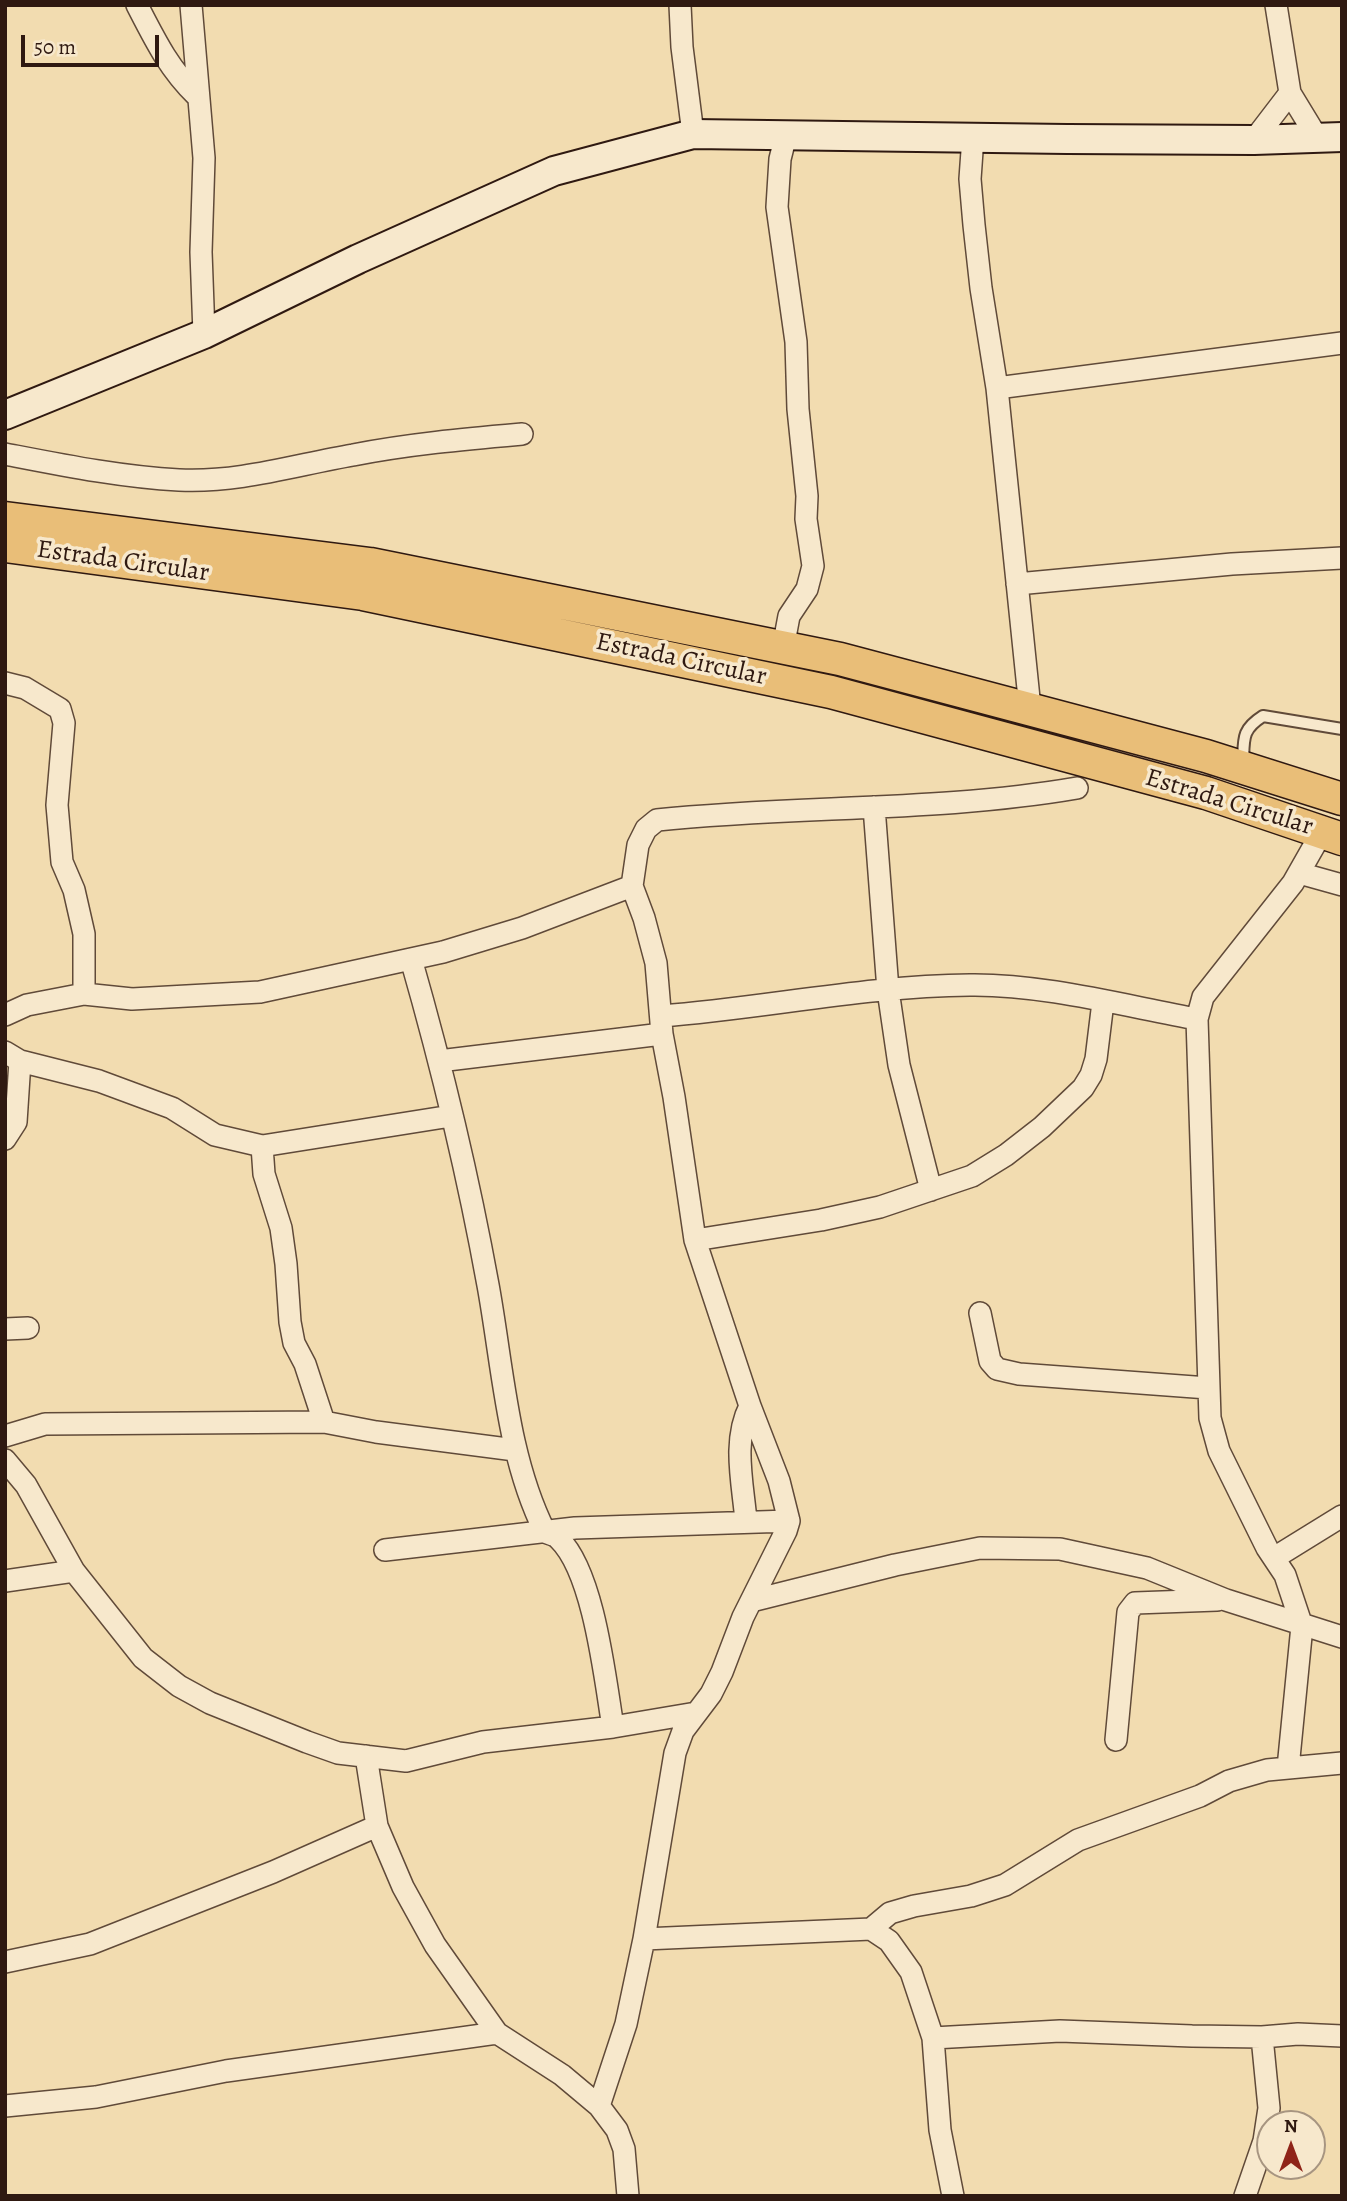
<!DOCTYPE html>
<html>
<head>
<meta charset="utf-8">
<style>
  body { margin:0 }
  #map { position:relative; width:1347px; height:2201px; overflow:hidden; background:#f2dcb0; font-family:Alegreya,serif }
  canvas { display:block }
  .frame { position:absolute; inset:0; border:7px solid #2f1911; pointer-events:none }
  .north { position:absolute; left:1256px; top:2110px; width:70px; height:70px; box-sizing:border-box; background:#f7e8cc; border:2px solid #a79581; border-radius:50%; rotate:0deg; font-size:19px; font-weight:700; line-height:28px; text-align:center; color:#2f1911 }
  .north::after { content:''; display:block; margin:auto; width:24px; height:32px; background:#8f2418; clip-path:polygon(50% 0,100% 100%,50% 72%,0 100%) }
  .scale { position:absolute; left:21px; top:35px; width:138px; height:32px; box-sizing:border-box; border:4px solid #2f1911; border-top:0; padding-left:9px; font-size:21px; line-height:24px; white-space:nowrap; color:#2f1911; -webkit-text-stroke:5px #f7e8cc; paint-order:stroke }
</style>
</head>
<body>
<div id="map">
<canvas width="1347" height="2201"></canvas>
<div class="frame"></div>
<div class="north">N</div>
<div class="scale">50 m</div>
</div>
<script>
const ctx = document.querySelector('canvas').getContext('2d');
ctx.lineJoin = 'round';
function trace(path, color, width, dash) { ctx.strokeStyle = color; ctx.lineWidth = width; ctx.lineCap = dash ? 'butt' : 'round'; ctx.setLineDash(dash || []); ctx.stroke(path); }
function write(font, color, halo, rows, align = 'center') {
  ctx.font = font + ' Alegreya,serif'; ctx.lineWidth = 7; ctx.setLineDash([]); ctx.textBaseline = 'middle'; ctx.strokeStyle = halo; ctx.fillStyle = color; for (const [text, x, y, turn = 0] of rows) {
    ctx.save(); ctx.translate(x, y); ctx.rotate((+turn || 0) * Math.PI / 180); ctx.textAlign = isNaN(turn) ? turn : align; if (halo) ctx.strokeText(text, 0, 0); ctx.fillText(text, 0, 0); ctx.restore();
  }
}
const lane = new Path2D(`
  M 1243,764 C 1244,739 1241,730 1263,716 L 1342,729`);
const street = new Path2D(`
  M 137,5 C 155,40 169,69 197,96
  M 191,5 L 204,158 L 201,252 L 204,334
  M 680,5 L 682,47 L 693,134
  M 1276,5 L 1290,93 L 1318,139
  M 973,137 L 970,179 L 974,225 L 981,288 L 997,388 L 1030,708
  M 1254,140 L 1290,93
  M 997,388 L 1342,343
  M 5,454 C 62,465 121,477 179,480 C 239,483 295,465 353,455 C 409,444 466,439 522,434
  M 1017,584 L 1232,564 L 1342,558
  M 783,648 L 789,616 L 807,589 L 813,566 L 806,519 L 807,496 L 798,409 L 796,342 L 777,207 L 780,159 L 786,135
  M 5,683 L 25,688 L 60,709 L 64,723 L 57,805 L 62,862 L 74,890 L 84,934 L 84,994
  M 874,807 L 888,990 L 899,1065 L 931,1190
  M 1299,873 L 1342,885
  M 411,959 C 442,1067 468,1175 488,1285 C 503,1367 507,1456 545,1532 C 549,1534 556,1535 559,1539 C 594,1573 605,1679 613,1727
  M 5,1015 L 27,1005 L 84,994 L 132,999 L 260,992 L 443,952 L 522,928 L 632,886
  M 662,1016 C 765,1008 866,986 970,985 C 1043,984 1125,1006 1197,1019
  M 5,1052 L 20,1061 L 99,1081 L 172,1108 L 215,1135 L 262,1146 L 451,1116
  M 439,1061 L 662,1034
  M 5,1139 L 16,1122 L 20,1061
  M 262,1146 L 264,1174 L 281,1228 L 286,1264 L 290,1322 L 294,1343 L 305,1364 L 324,1422
  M 695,1240 L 821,1220 L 880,1207 L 972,1176 L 1006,1155 L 1042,1127 L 1083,1088 L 1091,1075 L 1096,1059 L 1103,1002
  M 980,1313 L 990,1361 L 997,1369 L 1019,1374 L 1208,1388
  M 5,1329 L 28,1328
  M 5,1436 L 45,1424 L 324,1422 L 376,1432 L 515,1450
  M 5,1460 L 26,1485 L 74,1571 L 143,1658 L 179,1686 L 210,1703 L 307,1742 L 338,1753 L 406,1761 L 483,1742 L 613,1727 L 696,1713
  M 746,1521 C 743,1484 732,1441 750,1406
  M 385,1550 L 575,1528 L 789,1521
  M 1274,1558 L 1342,1516
  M 5,1581 L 74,1571
  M 751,1601 L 895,1565 L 980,1548 L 1060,1549 L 1147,1568 L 1226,1600 L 1342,1637
  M 1116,1740 L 1128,1612 L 1135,1603 L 1217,1600
  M 366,1756 L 377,1826 L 403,1887 L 435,1945 L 497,2033 L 562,2075 L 599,2106 L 617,2130 L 624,2149 L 628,2196
  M 1288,1768 L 1302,1626 L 1285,1575 L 1267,1548 L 1219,1451 L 1210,1418 L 1197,1019 L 1203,997 L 1293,883 L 1322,832
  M 871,1929 L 889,1941 L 911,1972 L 933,2038 L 940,2130 L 953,2196
  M 644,1939 L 871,1929 L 890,1913 L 914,1906 L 971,1896 L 1005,1885 L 1078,1840 L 1200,1796 L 1229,1781 L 1267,1770 L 1342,1763
  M 5,1962 L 90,1944 L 273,1872 L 377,1826
  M 933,2038 L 1060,2031 L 1192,2036 L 1262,2037 L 1298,2034 L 1342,2036
  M 5,2106 L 96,2097 L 226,2071 L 497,2033
  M 599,2106 L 626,2024 L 644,1939 L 675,1753 L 683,1731 L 711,1694 L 722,1672 L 743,1617 L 786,1531 L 789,1521 L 779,1481 L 750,1406 L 695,1240 L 674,1097 L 662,1034 L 656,963 L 644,918 L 632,886 L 638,845 L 646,829 L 657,820 C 797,805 938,812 1077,788
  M 1245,2196 L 1264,2141 L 1269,2108 L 1262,2037`);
const secondary = new Path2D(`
  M 5,415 L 204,334 L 358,259 L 554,171 L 693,134 L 1067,139 L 1254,140 L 1342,137`);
const primary = new Path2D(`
  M 5,518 L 370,564 L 840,659 L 1206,756 L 1342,799
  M 5,546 L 363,594 L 831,692 L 1206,793 L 1342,839`);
const streetNames = [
  ["Estrada Circular",123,562,8],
  ["Estrada Circular",681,660,12],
  ["Estrada Circular",1229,803,17]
];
trace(lane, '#604a39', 14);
trace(street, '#604a39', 24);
trace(secondary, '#2f1911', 32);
trace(primary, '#2f1911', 35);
trace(lane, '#f7e8cc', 10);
trace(street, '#f7e8cc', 21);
trace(secondary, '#f7e8cc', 28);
trace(primary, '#e9be78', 32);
write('26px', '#2f1911', '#f7e8cc', streetNames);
</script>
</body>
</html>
